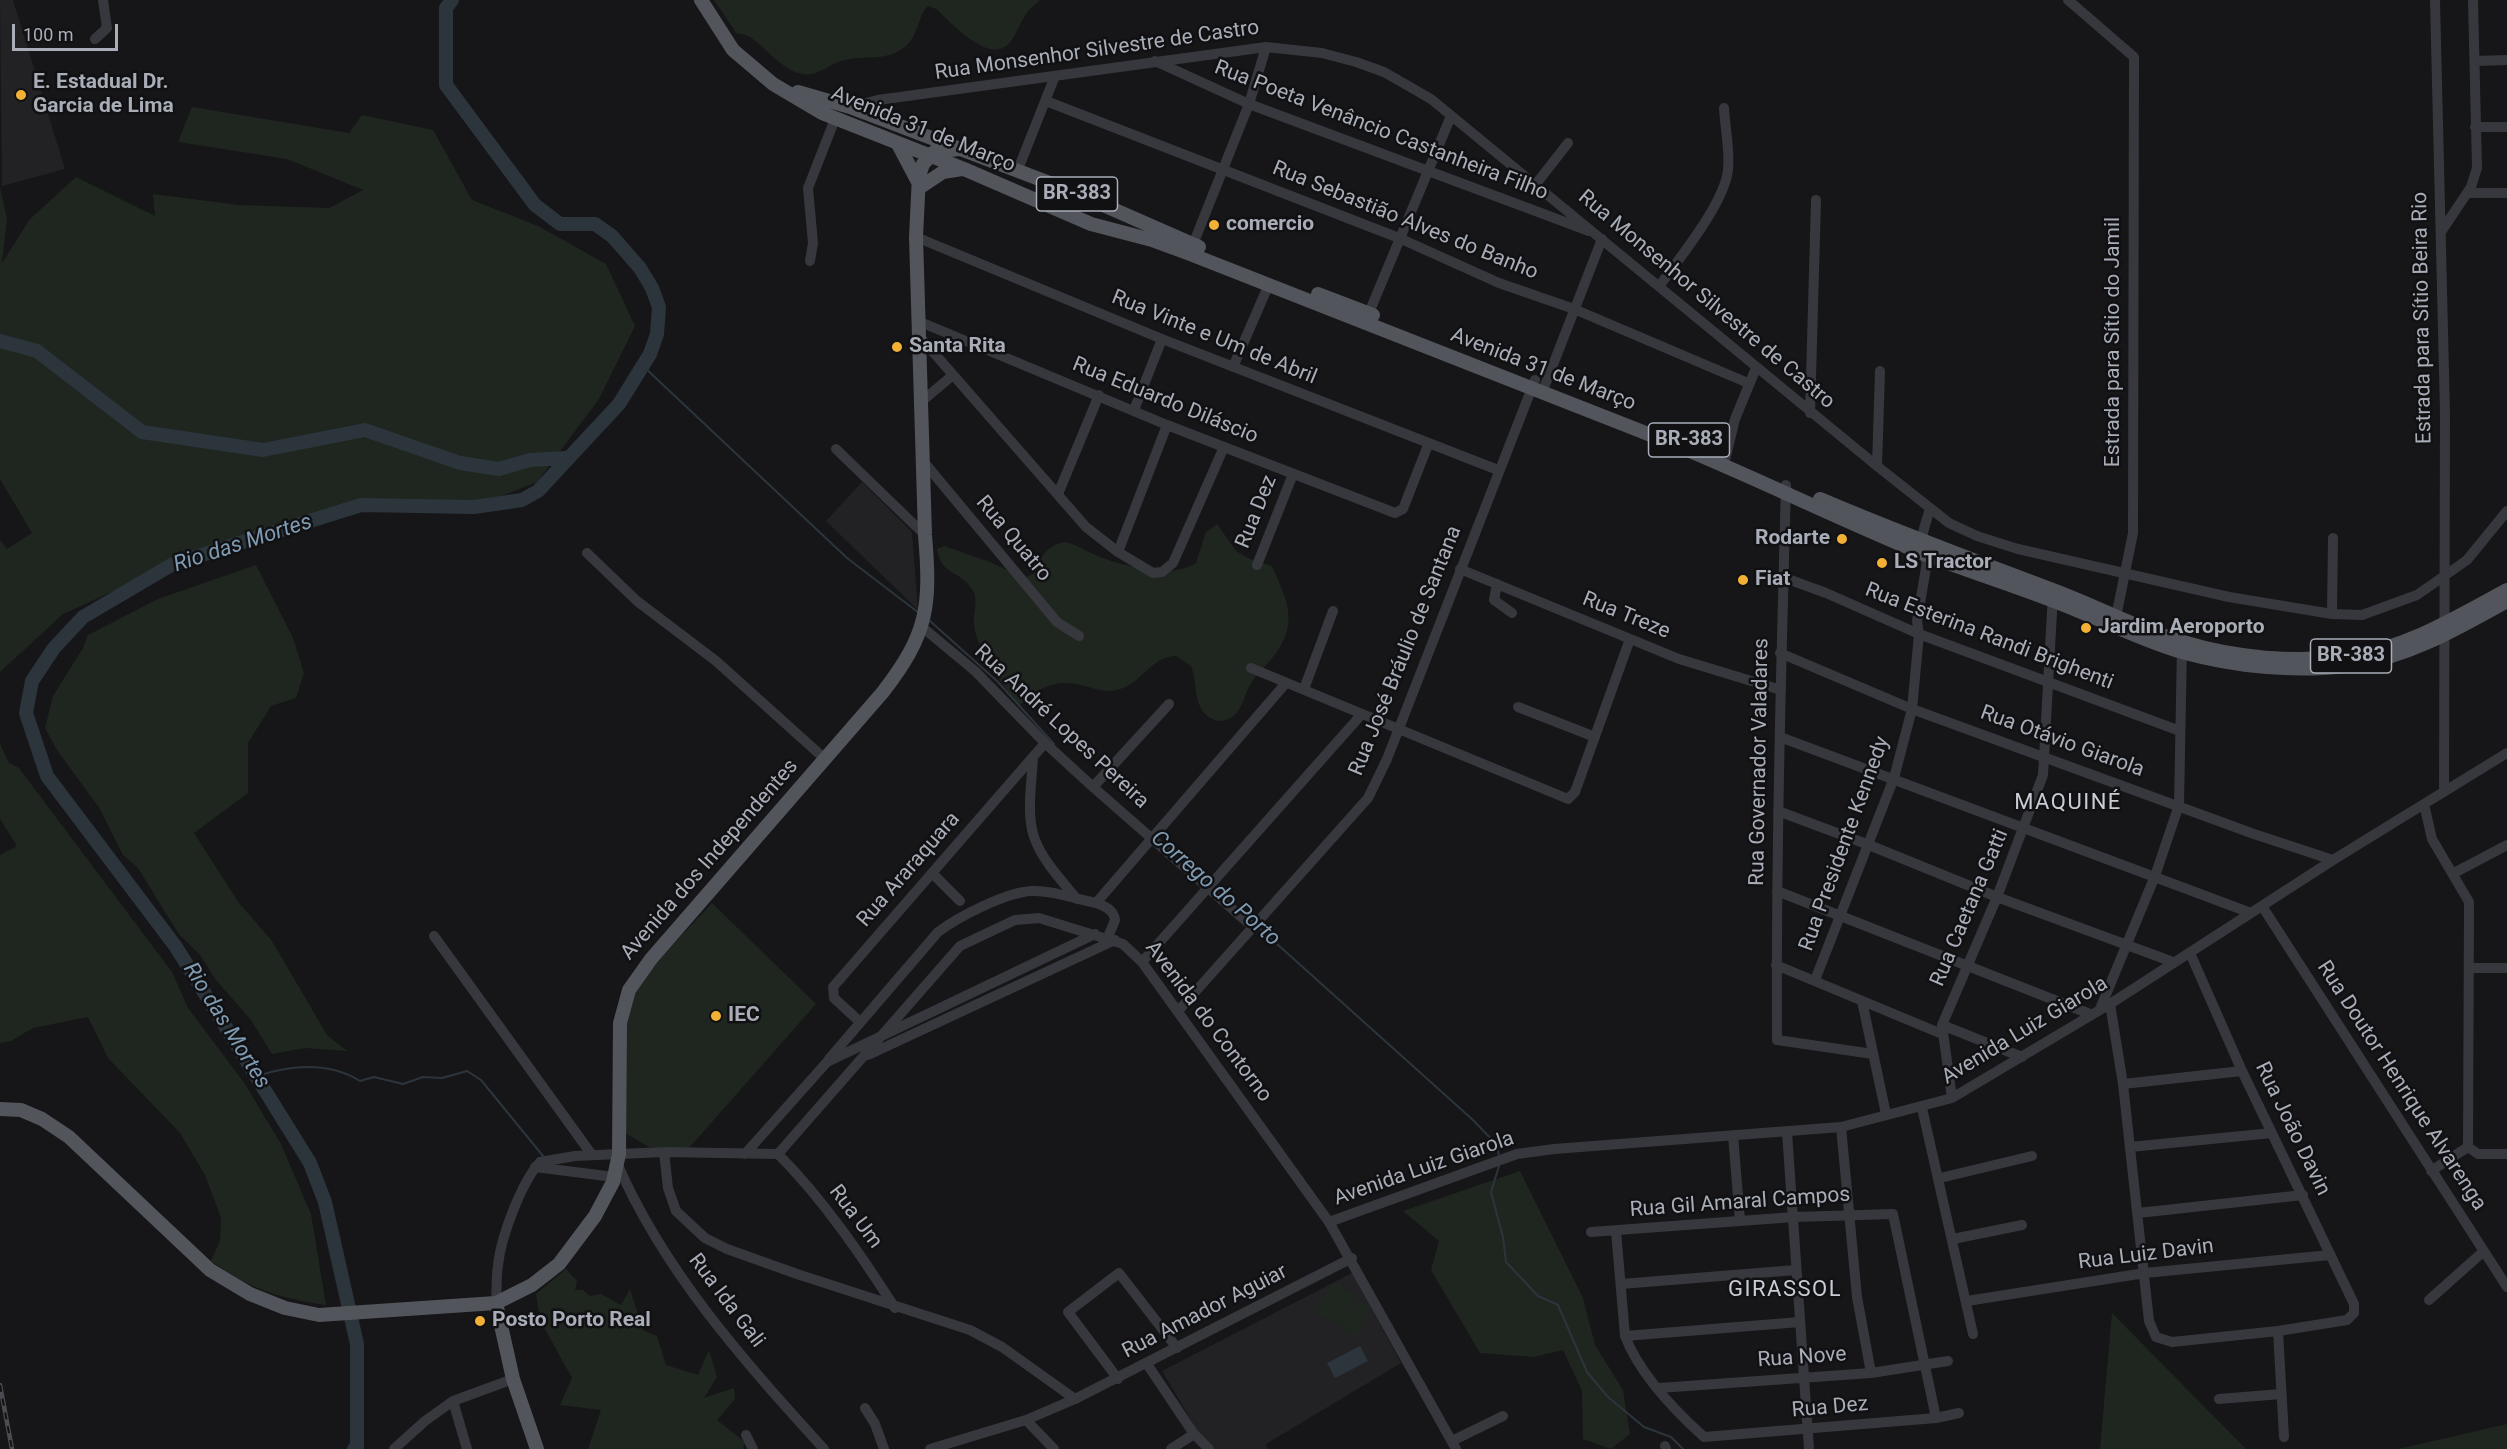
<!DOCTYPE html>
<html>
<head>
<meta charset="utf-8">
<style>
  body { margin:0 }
  #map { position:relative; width:2507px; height:1449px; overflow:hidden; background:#161618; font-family:Roboto,sans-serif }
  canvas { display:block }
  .scale { position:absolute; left:12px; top:24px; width:106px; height:27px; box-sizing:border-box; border:3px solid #a8adb8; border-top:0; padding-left:8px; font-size:18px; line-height:21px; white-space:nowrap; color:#a8adb8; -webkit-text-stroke:4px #111113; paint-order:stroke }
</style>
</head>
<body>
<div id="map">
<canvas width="2507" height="1449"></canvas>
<div class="scale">100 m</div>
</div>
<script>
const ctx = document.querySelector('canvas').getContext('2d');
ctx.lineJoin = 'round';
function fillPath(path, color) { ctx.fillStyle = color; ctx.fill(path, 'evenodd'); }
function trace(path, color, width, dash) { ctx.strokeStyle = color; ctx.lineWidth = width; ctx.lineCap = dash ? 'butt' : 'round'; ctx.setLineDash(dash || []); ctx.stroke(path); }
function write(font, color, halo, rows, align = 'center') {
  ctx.font = font + ' Roboto,sans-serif'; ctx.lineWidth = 5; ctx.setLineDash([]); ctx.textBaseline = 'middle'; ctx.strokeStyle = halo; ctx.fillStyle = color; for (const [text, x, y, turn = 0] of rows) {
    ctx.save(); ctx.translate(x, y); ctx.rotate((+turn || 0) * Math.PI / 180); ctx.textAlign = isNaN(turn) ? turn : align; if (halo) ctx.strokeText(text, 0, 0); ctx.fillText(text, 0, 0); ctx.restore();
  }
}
const built = new Path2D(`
  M 0,0 L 13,0 L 65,169 L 2,186 Z
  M 862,482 L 912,532 L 918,610 L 826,521 Z
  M 1352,1273 L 1401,1363 L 1266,1444 L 1268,1449 L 1214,1449 L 1197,1430 L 1162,1371 Z`);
const green = new Path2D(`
  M 714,0 L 1040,0 C 1020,17 1025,18 1013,38 C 994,71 953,24 936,9 L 928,6 C 918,15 919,34 906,46 C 887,62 867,55 845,60 C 830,63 818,77 802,74 C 791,72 783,65 774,58 C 765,50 750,32 737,34 Z
  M 192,107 L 349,133 L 362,115 L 433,130 L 472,200 L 538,226 L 606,264 L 635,326 L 599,399 L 537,482 L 474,507 L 361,505 L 173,564 L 63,614 L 0,672 L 0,540 L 7,549 L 32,533 L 0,479 L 0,187 L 7,219 L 2,263 L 30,219 L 76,177 L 155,216 L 153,194 L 239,205 L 329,208 L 363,190 L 287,159 L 178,142 Z
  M 1217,524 L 1236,551 L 1250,559 L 1272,566 C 1281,587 1293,608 1287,631 C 1281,652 1266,664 1253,680 C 1242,695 1244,718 1221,721 C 1215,721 1209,718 1205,714 C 1193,700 1197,681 1191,666 L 1176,656 C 1151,656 1141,685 1117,690 C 1106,693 1096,689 1085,686 C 1057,678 1039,686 1019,706 C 1002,684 978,654 974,625 C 973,613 979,599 972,589 C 960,570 941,576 937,549 L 944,546 L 990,562 L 1024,578 L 1033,574 C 1040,558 1046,545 1065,542 C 1075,544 1082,549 1091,553 C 1117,565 1171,580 1196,563 L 1206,532 Z
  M 256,565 L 293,638 L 304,673 L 296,698 L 271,706 L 248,743 L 248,793 L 194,833 L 239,903 L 272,941 L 327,1035 L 347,1051 L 305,1048 L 272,1054 L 251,1020 L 216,980 L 200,955 L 178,933 L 138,868 L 123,855 L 100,809 L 57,750 L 45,728 L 53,696 L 83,648 L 88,635 L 158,599 Z
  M 0,744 L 9,763 L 19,768 L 172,972 L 188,1008 L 245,1084 L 281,1144 L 311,1214 L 326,1305 C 277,1298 251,1289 211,1261 L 220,1241 L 221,1218 L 205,1175 L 180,1133 L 108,1058 L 88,1017 L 33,1028 L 11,1041 L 0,1043 L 0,855 L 17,846 L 0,819 Z
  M 712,903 L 816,1004 L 689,1148 L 649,1147 L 625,1133 C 625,1090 617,1040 632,999 C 642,974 692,925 712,903 Z
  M 1520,1171 L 1583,1298 L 1595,1345 L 1623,1390 L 1630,1434 L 1611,1449 L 1583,1439 L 1582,1391 L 1563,1350 L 1534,1357 L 1480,1353 L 1431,1270 L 1439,1241 L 1403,1211 Z
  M 566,1269 L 577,1281 L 575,1290 L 583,1290 L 590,1296 L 601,1294 L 621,1305 L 630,1289 L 643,1330 L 657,1336 L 666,1365 L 698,1375 L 709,1350 L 717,1377 L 704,1398 L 734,1388 L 735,1399 L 717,1420 L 745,1442 L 743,1449 L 588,1449 L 601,1410 L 560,1405 L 572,1378 L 540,1320 L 536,1294 Z
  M 1334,1282 L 1356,1296 L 1336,1325 L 1314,1311 Z
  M 1355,1299 L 1371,1308 L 1355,1337 L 1339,1325 Z
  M 2112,1313 L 2246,1449 L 2100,1449 Z
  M 2507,1424 L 2507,1449 L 2398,1449 Z`);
const water = new Path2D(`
  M 1360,1346 L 1368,1361 L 1335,1378 L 1327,1363 Z`);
const stream = new Path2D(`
  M 643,366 L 847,558 L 919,613
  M 930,621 L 997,681 L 1054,744
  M 1257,926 L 1473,1120 L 1497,1145 L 1499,1156
  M 257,1076 C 291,1065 328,1061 360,1081 L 374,1077 L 403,1084 L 423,1077 L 442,1078 L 467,1071 L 481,1080 L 543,1156
  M 1499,1166 L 1491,1192 L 1503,1237 L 1506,1262 L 1538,1296 L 1558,1305 L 1587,1372 L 1608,1397 L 1644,1427 L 1671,1437 L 1683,1449`);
const river = new Path2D(`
  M 0,341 L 37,351 L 142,432 L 263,450 L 365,430 L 460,463 L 499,469 L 530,460 L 566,458
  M 354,1449 L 357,1447 L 357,1344 L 325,1202 L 310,1163 L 176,947 L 47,776 L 26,713 L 32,681 L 54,648 L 83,617 L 173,564 L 361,505 L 474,507 L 522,500 L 538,491 L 619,404 L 650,354 L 657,334 L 659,307 L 652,288 L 640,268 L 612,236 L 595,224 L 560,224 L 535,205 L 446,85 L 446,8 L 452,0`);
const minor = new Path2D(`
  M 2068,0 L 2134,57 L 2133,533 L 2115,622
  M 2435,0 L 2445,413 L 2444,792
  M 95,39 L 107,28 L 103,0
  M 1155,61 L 1249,104 L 1589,231
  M 2475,61 L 2507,60
  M 1046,101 L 1399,238 L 1499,283 L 1574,309 L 1748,383
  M 850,107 L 878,100 L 1266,47 L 1322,53 L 1356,62 L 1384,72 L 1431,99 L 1877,466 L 1949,523 L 1977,536 L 2018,549 L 2229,597 L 2332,614 L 2362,615 L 2417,595 L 2467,560 L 2507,511
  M 2475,127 L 2507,127
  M 1017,172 L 1055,76
  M 1536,184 L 1568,143
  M 2468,193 L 2507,193
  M 2441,232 L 2471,187 L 2477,168 L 2473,0
  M 916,237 L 1162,339 L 1498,470
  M 1190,252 L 1249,104 L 1266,47
  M 810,261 L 813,243 L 808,188 L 835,119
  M 1660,285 C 1679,259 1726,201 1728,169 C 1730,149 1725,128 1724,108
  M 1366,320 L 1451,116
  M 918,321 L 1167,425 L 1395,513 L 1403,509 L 1428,445
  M 920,337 L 1086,527 L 1118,552 L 1153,573 L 1162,572 L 1173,563 L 1224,447
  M 1233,367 L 1269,284
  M 1542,393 L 1602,239
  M 921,402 L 953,375
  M 1134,410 L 1162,339
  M 1810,413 L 1816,200
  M 836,449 L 925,535
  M 923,461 L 1057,622 L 1079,636
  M 1724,464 L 1735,419 L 1756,368
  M 1877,466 L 1880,371
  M 1786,485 C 1781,669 1776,854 1777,1040 L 1873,1054
  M 1058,494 L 1099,395
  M 1118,552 L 1167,425
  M 587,553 L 637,601 L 716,661 L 825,759
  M 1257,565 L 1293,474
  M 1460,569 L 1679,659 L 1781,690
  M 1785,578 L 1826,593 L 1919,634 L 2180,731
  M 1497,584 L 1494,600 L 1512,613
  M 2332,614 L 2333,538
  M 922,627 L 975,671 L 1045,743 L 1093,787 L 1254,928
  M 1780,653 L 1912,709 L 2254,834 L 2333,860
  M 1251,668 L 1568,799 L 1575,792 L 1630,639
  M 1304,689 L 1333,611
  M 1518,707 L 1595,737
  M 1780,737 L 2251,913
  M 1033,757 C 1032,781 1026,813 1034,837 C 1042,860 1061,880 1077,899
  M 1093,787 L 1169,704
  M 2424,804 L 2432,839 L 2469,902 L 2468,1147 L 2431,1171
  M 1778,811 L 1869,845 L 1997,897 L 2173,962
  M 2454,873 L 2507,845
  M 933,874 L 960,901
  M 1777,891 L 2090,1014
  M 1096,903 L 1286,683
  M 2262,906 L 2507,1287
  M 434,936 L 592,1155
  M 1142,962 L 1361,715
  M 1776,965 L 1942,1034
  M 2469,968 L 2507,968
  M 1815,980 L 1894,778 L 1912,709 L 1919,634 L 1917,621 L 1927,562 C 1916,545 1925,526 1930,509
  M 1862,1001 L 1886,1114
  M 2110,1004 L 2123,1084 L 2149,1321 L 2156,1337 L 2172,1342 L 2278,1331 L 2347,1320 L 2354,1313 L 2354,1304 L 2242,1071 L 2190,953
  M 2100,1009 L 2155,876 L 2179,805 L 2182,646
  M 1179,1010 L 1368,798 L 1387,759 L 1535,380
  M 860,1022 L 834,998 L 833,987 L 1045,743
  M 1942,1025 L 2022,1057
  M 868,1055 L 1115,940
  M 829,1059 L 938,932 C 958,917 1006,892 1032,891 C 1050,890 1069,897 1087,901 C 1098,903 1114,908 1115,920 L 1108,937
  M 2123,1084 L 2242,1071
  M 1952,1098 L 1942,1025 L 1997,897 L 2043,775 L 2053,594
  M 1922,1108 L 1973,1334
  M 1841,1127 L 1857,1297 L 1871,1373
  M 1787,1132 L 1809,1449
  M 1733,1135 L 1740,1221
  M 2130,1147 L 2272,1133
  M 2468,1147 L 2478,1154 L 2507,1154
  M 664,1152 L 668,1188 L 676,1211 L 705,1238 L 727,1249 L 797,1274 L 970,1330 L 1002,1347 L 1075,1399
  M 745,1154 L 827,1062 L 1095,934
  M 778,1154 L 960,946 L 1015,920 L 1039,918 L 1123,944 L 1142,962 L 1329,1222 L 1456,1449
  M 778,1154 C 823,1199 861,1255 895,1308
  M 617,1163 C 664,1272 745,1362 824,1449
  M 535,1167 L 614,1177
  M 1940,1178 L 2032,1156
  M 2138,1213 L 2303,1195
  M 1329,1222 L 1517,1154 L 1554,1149 L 1841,1127 L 1952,1098 L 2110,1004 L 2333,860 L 2507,753
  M 1616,1231 L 1625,1336 C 1640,1375 1674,1410 1704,1437 L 1936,1418 L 1959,1413
  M 1591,1232 L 1794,1217 L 1893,1214 L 1936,1418
  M 1953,1239 L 2022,1225
  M 1621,1284 L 1796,1270
  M 2429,1300 L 2484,1251
  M 1967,1301 L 2145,1273 L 2330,1255
  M 496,1303 C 497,1290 496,1277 498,1265 C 501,1237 521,1183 540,1162 L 575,1156 L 664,1152 L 778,1154
  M 2278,1331 L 2284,1437
  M 1625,1336 L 1800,1322
  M 1147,1364 L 1194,1434 L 1209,1449
  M 1118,1379 L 1068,1312 L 1119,1273 L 1177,1348
  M 1659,1388 L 1871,1373 L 1948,1361
  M 2219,1399 L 2281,1394
  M 453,1401 L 467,1449
  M 865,1408 L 875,1424 L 884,1449
  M 1026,1420 L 1054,1449
  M 746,1435 L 753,1449
  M 1452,1441 L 1503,1416
  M 1665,1446 L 1666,1449
  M 394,1449 L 425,1421 L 453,1401 L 513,1379
  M 930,1449 L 1026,1420 L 1075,1399 L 1352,1258
  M 1171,1449 L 1194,1434`);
const major = new Path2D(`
  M 701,0 L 733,50 L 773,84 L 822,113 L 964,169 L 1091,224 L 1152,240 L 1190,254 L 1661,439 C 1748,474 1832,516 1919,552 C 1962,569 2007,583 2051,600 C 2095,616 2137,639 2182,652 C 2236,667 2297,673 2353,665 C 2409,657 2458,628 2507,601
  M 798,92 L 850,107 L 1076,193 L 1199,247
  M 898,144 L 918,182
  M 919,188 L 943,172 L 962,169
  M 1318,294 L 1373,315
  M 1820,499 C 1897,532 1975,561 2053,590 C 2096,606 2139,629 2183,642 C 2235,658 2295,663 2349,656 C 2407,648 2457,617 2507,590
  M 0,1109 L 21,1110 L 42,1119 L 69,1137 L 210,1270 L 250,1294 L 285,1308 L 319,1315 L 496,1303 L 532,1285 L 559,1264 L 595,1216 L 613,1182 L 619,1154 L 620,1023 L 629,990 L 651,959 L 883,692 C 928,634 931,606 925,535 L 916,237 L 919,176 L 923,164 L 934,152 L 959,149
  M 496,1303 L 513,1379 L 537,1449`);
const rail = new Path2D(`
  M 0,1385 L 12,1449`);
const markers = [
  [21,95,6,"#f2b134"],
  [1214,225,6,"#f2b134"],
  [897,347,6,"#f2b134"],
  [1842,539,6,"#f2b134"],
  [1882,563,6,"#f2b134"],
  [1743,580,6,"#f2b134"],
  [2086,628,6,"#f2b134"],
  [716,1016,6,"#f2b134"],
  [480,1321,6,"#f2b134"]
];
const shields = [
  [1077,194,81],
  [1689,440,81],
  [2351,656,81]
];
const shieldNames = [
  ["BR-383",1077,194],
  ["BR-383",1689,440],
  ["BR-383",2351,656]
];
const streetNames = [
  ["Rua Monsenhor Silvestre de Castro",1097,51,-8],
  ["Avenida 31 de Março",923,130,22],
  ["Rua Poeta Venâncio Castanheira Filho",1381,131,21],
  ["Rua Sebastião Alves do Banho",1405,221,22],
  ["Rua Monsenhor Silvestre de Castro",1706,300,40],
  ["Estrada para Sítio Beira Rio",2423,318,-91],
  ["Rua Vinte e Um de Abril",1214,338,22],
  ["Estrada para Sítio do Jamil",2114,342,-90],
  ["Avenida 31 de Março",1543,370,21],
  ["Rua Eduardo Diláscio",1165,401,22],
  ["Rua Dez",1257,512,-68],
  ["Rua Quatro",1013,539,50],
  ["Rua Treze",1626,616,22],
  ["Rua Esterina Randi Brighenti",1989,637,21],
  ["Rua José Bráulio de Santana",1406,651,-68],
  ["Rua André Lopes Pereira",1061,727,43],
  ["Rua Otávio Giarola",2062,742,20],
  ["Rua Governador Valadares",1760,762,-89],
  ["Rua Presidente Kennedy",1845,844,-70],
  ["Avenida dos Independentes",710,860,-49],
  ["Rua Araraquara",909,870,-49],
  ["Rua Caetana Gatti",1970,908,-67],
  ["Avenida do Contorno",1208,1022,53],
  ["Avenida Luiz Giarola",2025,1031,-31],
  ["Rua Doutor Henrique Alvarenga",2401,1086,57],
  ["Rua João Davin",2292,1129,64],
  ["Avenida Luiz Giarola",1424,1169,-19],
  ["Rua Gil Amaral Campos",1740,1203,-4],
  ["Rua Um",855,1217,53],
  ["Rua Luiz Davin",2146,1255,-7],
  ["Rua Ida Gali",726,1301,53],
  ["Rua Amador Aguiar",1205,1312,-27],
  ["Rua Nove",1802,1358,-4],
  ["Rua Dez",1830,1408,-5]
];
const poiNames = [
  ["E. Estadual Dr.",33,83],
  ["Garcia de Lima",33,107],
  ["comercio",1226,225],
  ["Santa Rita",909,347],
  ["Rodarte",1830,539,"right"],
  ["LS Tractor",1894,563],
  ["Fiat",1755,580],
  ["Jardim Aeroporto",2098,628],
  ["IEC",728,1016],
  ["Posto Porto Real",492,1321]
];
const waterNames = [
  ["Rio das Mortes",243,544,-18],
  ["Corrego do Porto",1215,889,41],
  ["Rio das Mortes",226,1026,58]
];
const neighbourhoodNames = [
  ["MAQUINÉ",2068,803],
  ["GIRASSOL",1785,1290]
];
fillPath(built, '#222225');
fillPath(green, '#1e261f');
fillPath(water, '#2c353c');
trace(stream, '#2c353c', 2);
trace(river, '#2c353c', 14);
trace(minor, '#37383d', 10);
trace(major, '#53555c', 14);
trace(rail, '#4a4c52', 4.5);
trace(rail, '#111113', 2, [7]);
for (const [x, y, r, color] of markers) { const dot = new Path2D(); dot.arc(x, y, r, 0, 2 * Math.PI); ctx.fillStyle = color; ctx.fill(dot); trace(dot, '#111113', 2); }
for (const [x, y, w] of shields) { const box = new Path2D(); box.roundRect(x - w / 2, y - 17, w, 34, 4.5); ctx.fillStyle = '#111113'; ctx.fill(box); trace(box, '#a8adb8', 1.5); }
write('bold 20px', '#a8adb8', null, shieldNames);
write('21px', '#a8adb8', '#111113', streetNames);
write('bold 21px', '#a8adb8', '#111113', poiNames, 'left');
write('italic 22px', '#7f9bb3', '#111113', waterNames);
ctx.letterSpacing = '1.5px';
write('22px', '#c9ccd4', '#111113', neighbourhoodNames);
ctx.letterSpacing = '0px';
</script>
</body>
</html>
